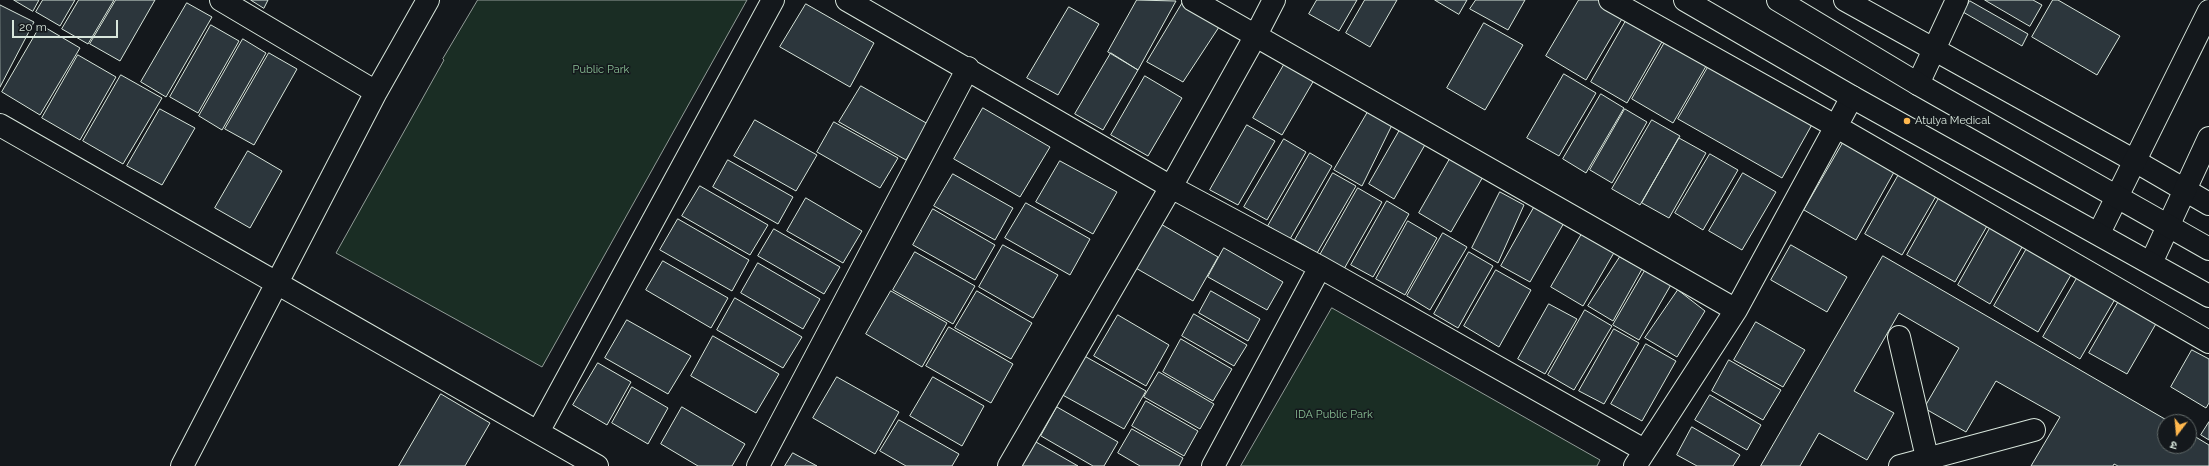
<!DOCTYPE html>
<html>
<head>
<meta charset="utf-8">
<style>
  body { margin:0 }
  #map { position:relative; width:2209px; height:466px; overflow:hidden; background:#14181c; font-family:Raleway,"Noto Sans Devanagari",sans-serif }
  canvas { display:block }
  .north { position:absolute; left:2157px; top:414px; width:40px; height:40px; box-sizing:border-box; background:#14181c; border:1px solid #626a69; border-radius:50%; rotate:196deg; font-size:11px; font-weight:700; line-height:16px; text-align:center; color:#d8e6dc }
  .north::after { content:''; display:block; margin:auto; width:14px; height:18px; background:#ffb74d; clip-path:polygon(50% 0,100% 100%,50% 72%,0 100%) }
  .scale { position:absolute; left:12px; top:20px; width:106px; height:18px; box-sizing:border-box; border:2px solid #d8e6dc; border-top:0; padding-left:5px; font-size:12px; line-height:14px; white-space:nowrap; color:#d8e6dc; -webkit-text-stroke:3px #14181c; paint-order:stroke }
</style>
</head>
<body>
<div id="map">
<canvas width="2209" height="466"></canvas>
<div class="north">उ</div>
<div class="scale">20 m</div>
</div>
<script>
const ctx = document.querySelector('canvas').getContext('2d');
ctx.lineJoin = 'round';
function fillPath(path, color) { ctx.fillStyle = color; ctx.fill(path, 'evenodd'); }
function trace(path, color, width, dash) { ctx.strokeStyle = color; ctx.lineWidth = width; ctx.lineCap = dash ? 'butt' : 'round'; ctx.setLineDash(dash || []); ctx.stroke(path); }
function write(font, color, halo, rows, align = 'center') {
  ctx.font = font + ' Raleway,sans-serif'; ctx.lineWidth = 3; ctx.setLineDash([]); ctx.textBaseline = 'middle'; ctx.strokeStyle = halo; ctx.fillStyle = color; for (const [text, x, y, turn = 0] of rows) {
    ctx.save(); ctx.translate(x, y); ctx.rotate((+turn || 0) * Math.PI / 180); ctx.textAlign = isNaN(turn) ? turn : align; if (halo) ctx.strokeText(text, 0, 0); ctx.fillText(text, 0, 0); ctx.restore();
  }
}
const green = new Path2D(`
  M 478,0 L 747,0 L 542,367 L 336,253 L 444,60 L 443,59 Z
  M 1332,308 L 1600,460 L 1597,466 L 1241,466 Z`);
const building = new Path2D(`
  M 14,0 L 39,0 L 33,11 Z
  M 43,0 L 75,0 L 60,26 L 36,12 Z
  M 79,0 L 114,0 L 88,44 L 62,29 Z
  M 116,0 L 155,0 L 120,61 L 90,44 Z
  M 251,0 L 268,0 L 264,8 Z
  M 1137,0 L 1176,1 L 1138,70 L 1108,52 Z
  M 1317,0 L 1357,0 L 1339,31 L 1309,14 Z
  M 1365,0 L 1397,0 L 1370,47 L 1346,33 Z
  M 1435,0 L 1467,0 L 1459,14 Z
  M 1476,0 L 1525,0 L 1508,30 L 1470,9 Z
  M 1579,0 L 1605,0 L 1626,12 L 1586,80 L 1546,56 Z
  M 1985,0 L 2033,0 L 2042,5 L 2030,26 Z
  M 2053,0 L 2058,0 L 2120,36 L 2097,75 L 2032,37 Z
  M 1970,1 L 2028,34 L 2022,46 L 1963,12 Z
  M 1183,2 L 1219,27 L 1183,82 L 1147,62 Z
  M 187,3 L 212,17 L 166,97 L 141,82 Z
  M 806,4 L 874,43 L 850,87 L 780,47 Z
  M 0,5 L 34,22 L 0,87 Z
  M 1069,7 L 1099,24 L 1058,95 L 1027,78 Z
  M 1627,19 L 1663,40 L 1627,103 L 1591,82 Z
  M 1484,23 L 1523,45 L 1485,110 L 1447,88 Z
  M 41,25 L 80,48 L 40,115 L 2,92 Z
  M 211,25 L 239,41 L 198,113 L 170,97 Z
  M 1668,37 L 1709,61 L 1673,123 L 1632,99 Z
  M 243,39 L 266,53 L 222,130 L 199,116 Z
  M 269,53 L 297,69 L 254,145 L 225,129 Z
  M 1111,53 L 1138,70 L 1103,130 L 1075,114 Z
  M 78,55 L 116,77 L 80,140 L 42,118 Z
  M 1288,58 L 1317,75 L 1282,135 L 1253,118 Z
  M 1711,62 L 1814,121 L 1782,178 L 1678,119 Z
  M 1564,74 L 1596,93 L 1559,156 L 1527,138 Z
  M 121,75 L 162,98 L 123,164 L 83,141 Z
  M 1145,76 L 1182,98 L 1148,156 L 1111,135 Z
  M 861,86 L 928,124 L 906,160 L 839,122 Z
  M 1601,94 L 1624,108 L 1586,173 L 1563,159 Z
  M 983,108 L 1050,147 L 1020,197 L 954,159 Z
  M 160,109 L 195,128 L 162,185 L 127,166 Z
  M 1625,109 L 1647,122 L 1612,183 L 1590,170 Z
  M 1369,110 L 1392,125 L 1362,186 L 1334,170 Z
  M 755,120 L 817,155 L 796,191 L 734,156 Z
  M 1652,120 L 1680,136 L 1640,205 L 1612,189 Z
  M 1405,121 L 1430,136 L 1394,199 L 1369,184 Z
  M 834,122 L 898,158 L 880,188 L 817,152 Z
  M 1247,125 L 1275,141 L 1238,205 L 1210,190 Z
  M 1847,136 L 1898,165 L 1856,240 L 1804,210 Z
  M 1679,138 L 1706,153 L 1669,218 L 1642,203 Z
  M 1284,139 L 1306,152 L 1267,220 L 1244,207 Z
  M 1455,150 L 1488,168 L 1451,232 L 1419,213 Z
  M 248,151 L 282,171 L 250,228 L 215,208 Z
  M 1310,153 L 1332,166 L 1290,239 L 1268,226 Z
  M 1710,154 L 1738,170 L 1703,230 L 1675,213 Z
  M 728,160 L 793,197 L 778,224 L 713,187 Z
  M 1060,161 L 1117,192 L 1093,234 L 1036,202 Z
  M 1902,169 L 1939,191 L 1902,255 L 1865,234 Z
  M 1333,173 L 1356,186 L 1317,253 L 1295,240 Z
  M 1743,173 L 1776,192 L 1742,250 L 1709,231 Z
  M 953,174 L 1013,208 L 995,240 L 934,206 Z
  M 700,186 L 768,225 L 750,255 L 682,216 Z
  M 1358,188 L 1382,202 L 1344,269 L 1320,255 Z
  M 1943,191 L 1991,219 L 1955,282 L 1907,255 Z
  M 1500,192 L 1524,205 L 1498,263 L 1472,248 Z
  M 806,198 L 862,231 L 843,263 L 787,231 Z
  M 1387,201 L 1409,214 L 1373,277 L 1351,265 Z
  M 1026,203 L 1090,239 L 1070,275 L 1005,238 Z
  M 1536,204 L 1565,221 L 1530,282 L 1501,266 Z
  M 933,209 L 995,245 L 975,280 L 913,245 Z
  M 678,219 L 749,260 L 732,291 L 660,250 Z
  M 1408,221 L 1437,238 L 1405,295 L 1376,279 Z
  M 1994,221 L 2026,240 L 1990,304 L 1958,285 Z
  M 1159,223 L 1218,257 L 1193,301 L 1134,267 Z
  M 1587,225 L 1619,244 L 1583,306 L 1551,287 Z
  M 774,229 L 840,267 L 824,294 L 758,256 Z
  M 1443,233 L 1467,247 L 1430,310 L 1407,296 Z
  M 2030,243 L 2075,268 L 2038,332 L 1994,306 Z
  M 1003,245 L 1058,275 L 1033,318 L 979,287 Z
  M 1791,245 L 1847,277 L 1827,312 L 1771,280 Z
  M 1224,248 L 1283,282 L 1267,310 L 1208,277 Z
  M 915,252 L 975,286 L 953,324 L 893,290 Z
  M 1469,252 L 1493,266 L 1458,328 L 1434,314 Z
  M 1883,256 L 2170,422 L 2165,422 L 2165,446 L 2189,446 L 2189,433 L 2209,445 L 2209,466 L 2118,466 L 2114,464 L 2113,466 L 2031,466 L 2060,417 L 1996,381 L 1966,432 L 1924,408 L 1959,348 L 1899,313 L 1854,391 L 1894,413 L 1867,460 L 1819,433 L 1800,466 L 1761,466 Z
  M 1620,257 L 1642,269 L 1613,321 L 1588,306 Z
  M 663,261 L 728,298 L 711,328 L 646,290 Z
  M 1650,262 L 1676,276 L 1639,340 L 1613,325 Z
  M 758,263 L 820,299 L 803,329 L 741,293 Z
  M 1496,270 L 1531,290 L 1499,347 L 1464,326 Z
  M 2080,273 L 2118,294 L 2080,359 L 2043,337 Z
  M 1678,290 L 1705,311 L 1677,357 L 1645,338 Z
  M 891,291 L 947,323 L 922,367 L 866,334 Z
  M 977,291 L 1032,323 L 1011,359 L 955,328 Z
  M 1211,291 L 1260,319 L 1248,341 L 1199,313 Z
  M 2123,294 L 2161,315 L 2127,374 L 2089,353 Z
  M 735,298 L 802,337 L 783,368 L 717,330 Z
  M 1549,304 L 1577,319 L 1545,374 L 1518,359 Z
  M 1585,310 L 1612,326 L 1574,390 L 1548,375 Z
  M 1194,314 L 1247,345 L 1234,366 L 1182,336 Z
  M 1118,315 L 1169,345 L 1146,386 L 1094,356 Z
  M 627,320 L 691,356 L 668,394 L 605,358 Z
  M 1756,322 L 1805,350 L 1783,387 L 1734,360 Z
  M 949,327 L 1013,364 L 991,403 L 926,366 Z
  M 1614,329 L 1639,343 L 1604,404 L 1579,391 Z
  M 713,336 L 779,374 L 756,413 L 691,376 Z
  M 1181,339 L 1232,369 L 1213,401 L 1163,372 Z
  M 1646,344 L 1676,361 L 1642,421 L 1611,404 Z
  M 2192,350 L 2209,359 L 2209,403 L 2206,408 L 2171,387 Z
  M 1081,354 L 1146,391 L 1124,429 L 1059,393 Z
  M 1729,360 L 1781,390 L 1763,420 L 1712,391 Z
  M 598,363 L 631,382 L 607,425 L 573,405 Z
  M 1159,372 L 1214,404 L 1200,429 L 1144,397 Z
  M 837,377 L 899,412 L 875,454 L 813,418 Z
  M 933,377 L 984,406 L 962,446 L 910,416 Z
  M 632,387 L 668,408 L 648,444 L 612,423 Z
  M 441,394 L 490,423 L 465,466 L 399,466 Z
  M 1710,395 L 1761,425 L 1747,450 L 1695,420 Z
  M 1146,401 L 1198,431 L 1184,456 L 1132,426 Z
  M 682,407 L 745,444 L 732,466 L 698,466 L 661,444 Z
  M 1057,407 L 1118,442 L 1104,466 L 1093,466 L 1041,436 Z
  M 899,420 L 959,454 L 952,466 L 906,466 L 880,451 Z
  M 2209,422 L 2209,440 L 2201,435 Z
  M 1692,427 L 1740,455 L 1733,466 L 1697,466 L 1677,455 Z
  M 1132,429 L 1183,458 L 1179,466 L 1140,466 L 1118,453 Z
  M 1036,442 L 1078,466 L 1022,466 Z
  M 793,453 L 817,466 L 785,466 Z`);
const minor = new Path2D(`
  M 221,0 L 376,92
  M 847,0 L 1171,187 L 1320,267 L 1644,450
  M 1193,0 L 1736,310
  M 1610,0 L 1837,127 L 2209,342
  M 1845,0 L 2135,161 L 2209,204
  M 1918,84 L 1957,0
  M 0,125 L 597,466
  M 1899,337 L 1929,466
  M 538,432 L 773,0
  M 182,466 L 376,92 L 428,0
  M 758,466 L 968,68
  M 1009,466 L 1171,187 L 1256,35 L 1274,0
  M 1213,466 L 1320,267
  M 1635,466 L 1736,310 L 1852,97
  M 1900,466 L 2034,430`);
const tertiary = new Path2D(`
  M 2099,233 L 2209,11
  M 2151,263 L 2209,138`);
const secondary = new Path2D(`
  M 1685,0 L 1852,97 L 2209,296
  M 1778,0 L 1918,84 L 2209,249`);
const markers = [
  [1907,121,4,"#ffb74d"]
];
const parkNames = [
  ["Public Park",601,70],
  ["IDA Public Park",1334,415]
];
const poiNames = [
  ["Atulya Medical",1915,121]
];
fillPath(green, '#1a2d24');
trace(green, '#939e99', 1);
fillPath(building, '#2c363c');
trace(building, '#d8e6dc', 1);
trace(minor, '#d8e6dc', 24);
trace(tertiary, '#d8e6dc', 24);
trace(secondary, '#d8e6dc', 24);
trace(minor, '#14181c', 22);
trace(tertiary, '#14181c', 22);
trace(secondary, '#14181c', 22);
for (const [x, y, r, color] of markers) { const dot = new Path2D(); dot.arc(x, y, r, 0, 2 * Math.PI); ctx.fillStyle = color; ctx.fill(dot); trace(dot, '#14181c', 1.5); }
write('11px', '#8ac095', '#14181c', parkNames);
write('11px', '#d8e6dc', '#14181c', poiNames, 'left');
</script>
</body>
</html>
